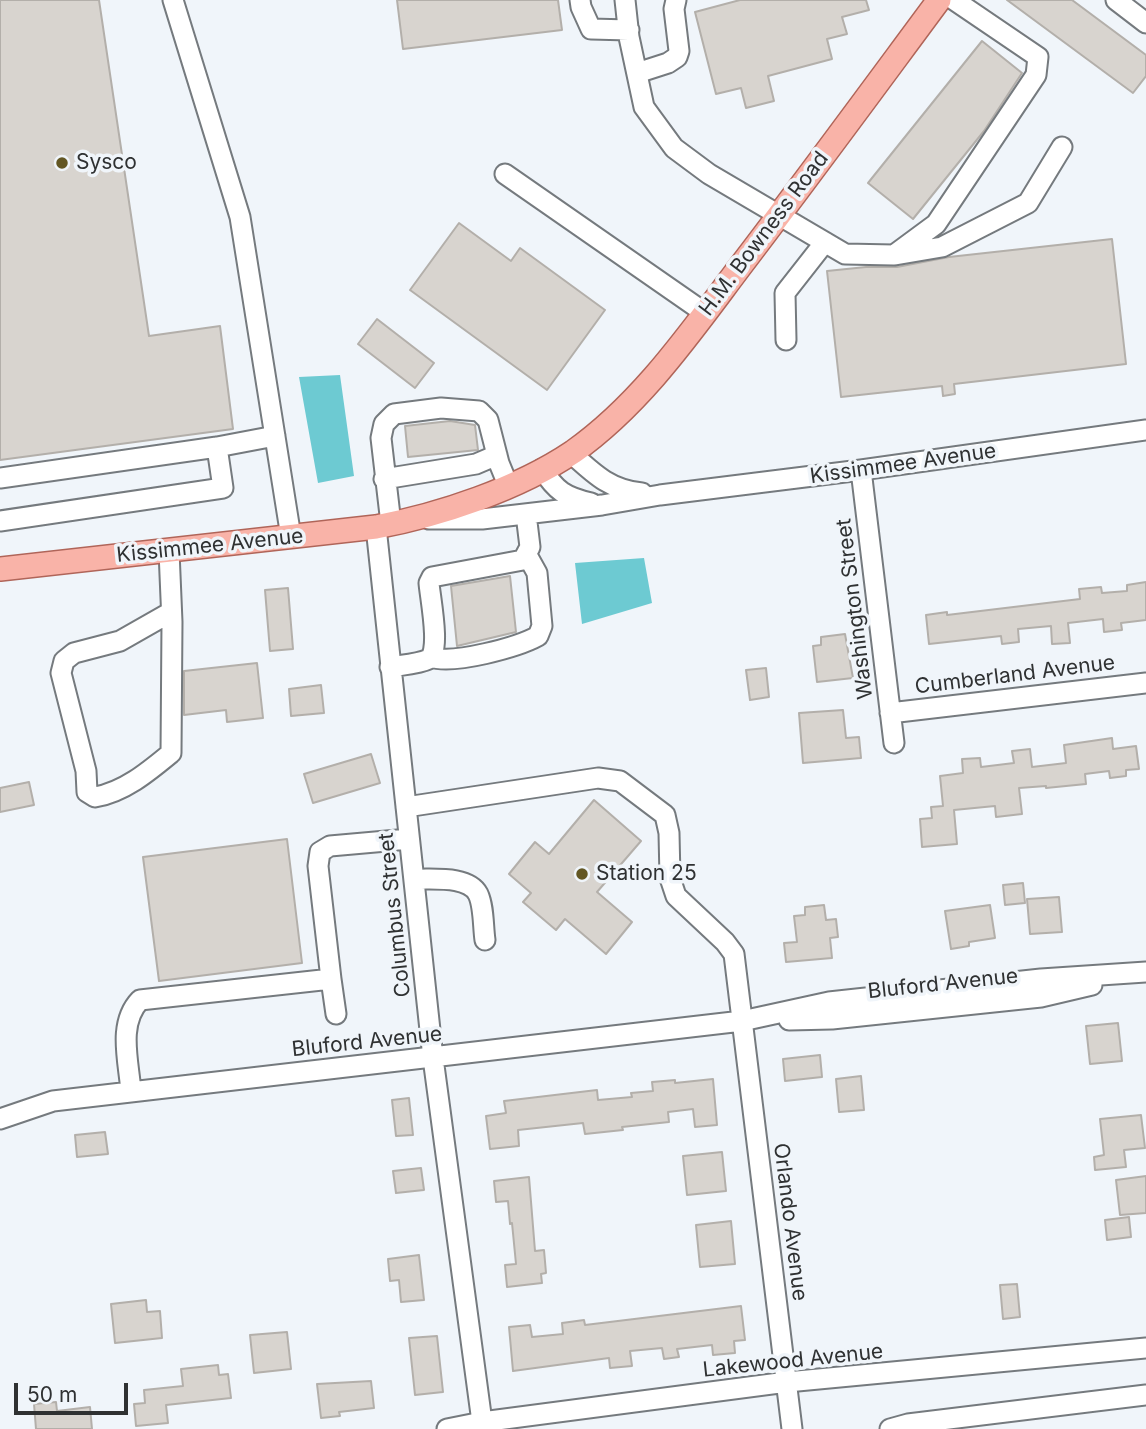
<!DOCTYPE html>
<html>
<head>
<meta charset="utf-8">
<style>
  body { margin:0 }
  #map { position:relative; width:1146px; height:1429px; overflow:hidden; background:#f0f5fa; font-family:Inter,sans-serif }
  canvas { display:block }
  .scale { position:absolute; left:14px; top:1383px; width:114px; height:32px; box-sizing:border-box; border:4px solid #2f3132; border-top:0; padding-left:9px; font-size:21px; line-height:24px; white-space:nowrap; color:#2f3132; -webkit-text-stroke:5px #f0f5fa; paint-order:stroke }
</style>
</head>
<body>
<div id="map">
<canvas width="1146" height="1429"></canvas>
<div class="scale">50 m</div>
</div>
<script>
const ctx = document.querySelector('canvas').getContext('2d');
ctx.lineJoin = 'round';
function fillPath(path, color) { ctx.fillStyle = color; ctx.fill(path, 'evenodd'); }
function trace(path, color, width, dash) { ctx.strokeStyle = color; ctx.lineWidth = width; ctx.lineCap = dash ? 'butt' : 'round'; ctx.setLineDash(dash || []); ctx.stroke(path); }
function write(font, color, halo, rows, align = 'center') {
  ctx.font = font + ' Inter,sans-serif'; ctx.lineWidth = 7; ctx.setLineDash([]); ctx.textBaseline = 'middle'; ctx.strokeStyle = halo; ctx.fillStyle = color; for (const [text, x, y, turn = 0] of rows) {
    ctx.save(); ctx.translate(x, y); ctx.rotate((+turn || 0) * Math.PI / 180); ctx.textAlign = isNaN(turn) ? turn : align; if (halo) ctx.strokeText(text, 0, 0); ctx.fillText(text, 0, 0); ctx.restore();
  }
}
const water = new Path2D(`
  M 340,375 L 354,476 L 318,483 L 299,377 Z
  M 644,558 L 652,603 L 582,624 L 575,563 Z`);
const building = new Path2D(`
  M 0,0 L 99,0 L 149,336 L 220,326 L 233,429 L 0,460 Z
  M 397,0 L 558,0 L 562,30 L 403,49 Z
  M 740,0 L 866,0 L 869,10 L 842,17 L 847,34 L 827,39 L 832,59 L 768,76 L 774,101 L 746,108 L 741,88 L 716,94 L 695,12 Z
  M 1007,0 L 1072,0 L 1146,55 L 1146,76 L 1133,93 Z
  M 982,41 L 1022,73 L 984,131 L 913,219 L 868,183 Z
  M 459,223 L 511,261 L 520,248 L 605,310 L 547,390 L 410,290 Z
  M 1112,239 L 1126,364 L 954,384 L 955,394 L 943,396 L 942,386 L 841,397 L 827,271 L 866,267 L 897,267 L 949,257 Z
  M 377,319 L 434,363 L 415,388 L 358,344 Z
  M 450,421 L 475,425 L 478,450 L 408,457 L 405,426 Z
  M 510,576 L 516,632 L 457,646 L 451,586 Z
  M 1146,582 L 1146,620 L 1121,623 L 1122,630 L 1104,632 L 1103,619 L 1068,623 L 1070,643 L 1052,644 L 1051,626 L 1018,629 L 1019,642 L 1002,644 L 1001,636 L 929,644 L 926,615 L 947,612 L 947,615 L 1080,599 L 1079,589 L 1101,587 L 1102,593 L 1127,591 L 1127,585 Z
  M 288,588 L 293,649 L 270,651 L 265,590 Z
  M 845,634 L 853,678 L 817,682 L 813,646 L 821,645 L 821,637 Z
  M 257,663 L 263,718 L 227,722 L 226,710 L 184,715 L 184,671 Z
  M 766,668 L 769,697 L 750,700 L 746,670 Z
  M 321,685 L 324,713 L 291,716 L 289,689 Z
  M 843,710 L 846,738 L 859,737 L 861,758 L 803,763 L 799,713 Z
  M 1112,738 L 1113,749 L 1136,746 L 1139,769 L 1126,770 L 1126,776 L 1110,778 L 1109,771 L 1085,774 L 1086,784 L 1046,788 L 1046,786 L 1019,788 L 1022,814 L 996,817 L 995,806 L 954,810 L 957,844 L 922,847 L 920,819 L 932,818 L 931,807 L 943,806 L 940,776 L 963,773 L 962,759 L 980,758 L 981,767 L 1014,763 L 1012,751 L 1030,749 L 1032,767 L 1066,763 L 1064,745 Z
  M 371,754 L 380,783 L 313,803 L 304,774 Z
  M 29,782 L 34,805 L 0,812 L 0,788 Z
  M 594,800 L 641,841 L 597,892 L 632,922 L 606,954 L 565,919 L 556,930 L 523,902 L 531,893 L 509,874 L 535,842 L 549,854 Z
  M 287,839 L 302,963 L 159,981 L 143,857 Z
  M 1023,883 L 1025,903 L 1005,905 L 1003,885 Z
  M 1059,897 L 1062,932 L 1030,934 L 1027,899 Z
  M 824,905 L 826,920 L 836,919 L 838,937 L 830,938 L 832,958 L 786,962 L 784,943 L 797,942 L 794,916 L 805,915 L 805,907 Z
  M 990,905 L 995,938 L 969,942 L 969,946 L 951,949 L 945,911 Z
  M 1118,1023 L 1122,1061 L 1090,1064 L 1086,1026 Z
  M 820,1055 L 822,1077 L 785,1081 L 783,1059 Z
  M 861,1076 L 864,1110 L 839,1112 L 836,1079 Z
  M 713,1079 L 717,1125 L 695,1127 L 693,1109 L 668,1112 L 669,1122 L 622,1127 L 623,1130 L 585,1134 L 583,1123 L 518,1130 L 519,1146 L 490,1149 L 486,1116 L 506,1113 L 504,1101 L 597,1090 L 598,1100 L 632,1097 L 631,1093 L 653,1091 L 652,1082 L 675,1080 L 675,1083 Z
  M 409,1098 L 413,1135 L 396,1136 L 392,1100 Z
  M 1141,1115 L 1145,1148 L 1124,1150 L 1126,1167 L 1095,1170 L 1094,1157 L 1104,1155 L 1100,1119 Z
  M 105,1132 L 108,1154 L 77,1157 L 75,1135 Z
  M 722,1152 L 726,1191 L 687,1195 L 683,1156 Z
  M 421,1168 L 424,1190 L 396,1193 L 393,1171 Z
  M 1146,1176 L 1146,1213 L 1120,1215 L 1116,1180 Z
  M 529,1177 L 535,1251 L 544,1250 L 546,1273 L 541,1274 L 542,1283 L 507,1287 L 505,1265 L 516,1264 L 512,1223 L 510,1224 L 508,1201 L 496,1202 L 494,1181 Z
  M 1129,1217 L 1131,1237 L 1107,1240 L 1105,1220 Z
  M 731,1221 L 735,1264 L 700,1267 L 696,1225 Z
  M 419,1255 L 424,1300 L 401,1302 L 399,1280 L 390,1281 L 388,1259 Z
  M 1017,1284 L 1020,1317 L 1003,1319 L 1000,1285 Z
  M 146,1300 L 147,1312 L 160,1311 L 162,1338 L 115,1343 L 111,1304 Z
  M 741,1306 L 745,1340 L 734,1341 L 735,1353 L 713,1355 L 712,1345 L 677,1349 L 679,1357 L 664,1359 L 662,1348 L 630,1351 L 632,1366 L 610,1368 L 609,1358 L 513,1371 L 509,1327 L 530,1325 L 532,1337 L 563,1334 L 562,1323 L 584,1320 L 585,1325 Z
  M 287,1332 L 291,1369 L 254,1373 L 250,1335 Z
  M 437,1336 L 443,1392 L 415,1395 L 409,1338 Z
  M 218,1365 L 219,1375 L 228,1374 L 231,1398 L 166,1405 L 168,1423 L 136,1426 L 134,1404 L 145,1403 L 144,1390 L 183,1386 L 181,1369 Z
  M 371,1381 L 374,1408 L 339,1412 L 340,1416 L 321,1418 L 317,1384 Z
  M 56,1402 L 57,1411 L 90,1407 L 92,1429 L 36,1429 L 34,1404 Z`);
const minor = new Path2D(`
  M 173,0 L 240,217 L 291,537
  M 580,0 L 581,7 L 591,29 L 629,30
  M 625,0 L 629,37 L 644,107 L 674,148 L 709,174 L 845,254 L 894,255 L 936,224 L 1036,75 L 1038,57 L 954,0
  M 1116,0 L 1146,23
  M 637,73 L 668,63 L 677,57 L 679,51 L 674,9 L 676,0
  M 505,174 L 705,313
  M 895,255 L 942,247 L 1028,203 L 1062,147
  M 786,340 L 785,293 L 825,242
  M 571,453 C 594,474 610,490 642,493
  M 542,469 C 556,491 565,497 591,503
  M 861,470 L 894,743
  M 0,478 L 217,447 L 275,436
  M 384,479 L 476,464 L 497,455
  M 429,519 L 482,519 L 602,505 L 660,495 L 861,470 L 1146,430
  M 0,521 L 223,488 L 217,447
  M 391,524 L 381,438 L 384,424 L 394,414 L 441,408 L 479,411 L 488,420 L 499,463 L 508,485
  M 376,527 L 433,1058 L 482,1422
  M 169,551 L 172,622 L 171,753 C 148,772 124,792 95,797 L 87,792 L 86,771 L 61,673 L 64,661 L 74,653 L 120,641 L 171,612
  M 431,657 C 453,665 518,647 538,636 L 542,626 L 537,573 L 527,555
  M 390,667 C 401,665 419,664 429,659 C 441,651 430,597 429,583 L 432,577 L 523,560 L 530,547 L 526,514
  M 890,713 L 1146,683
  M 406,807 L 598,778 L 620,781 L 665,815 L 669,833 L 670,878 L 676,896 L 725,942 L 734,954 L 792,1429
  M 414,879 C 431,880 468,875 478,894 C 484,906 483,927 485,940
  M 331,979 L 336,1014
  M 789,1020 L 832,1019 L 1041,997 L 1092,985
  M 131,1092 C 129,1062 117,1024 140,1000 L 331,979 L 318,866 L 320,852 L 330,846 L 409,839
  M 0,1119 L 53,1101 L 742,1021 L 829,1002 L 1041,979 L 1146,972
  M 447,1429 L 482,1422 L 787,1382 L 1146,1348
  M 890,1429 L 908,1424 L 1146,1395`);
const major = new Path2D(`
  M 0,569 L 376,527 C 440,515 518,489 573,452 C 641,404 690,333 739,268 C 807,179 873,89 939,0`);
const markers = [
  [62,163,7,"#635724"],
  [582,874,7,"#635724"]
];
const poiNames = [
  ["Sysco",76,163],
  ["Station 25",596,874]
];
const streetNames = [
  ["H.M. Bowness Road",764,234,-53],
  ["Kissimmee Avenue",903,464,-8],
  ["Kissimmee Avenue",210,546,-6],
  ["Washington Street",855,609,-97],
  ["Cumberland Avenue",1015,675,-7],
  ["Columbus Street",395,915,-96],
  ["Bluford Avenue",943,984,-6],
  ["Bluford Avenue",367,1042,-6],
  ["Orlando Avenue",790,1222,83],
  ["Lakewood Avenue",793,1361,-6]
];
fillPath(water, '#6dcad2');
fillPath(building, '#d8d4cf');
trace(building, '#b3afaa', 2);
trace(minor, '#757a7e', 23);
trace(major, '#b06559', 26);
trace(minor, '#fff', 19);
trace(major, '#f9b3a8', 23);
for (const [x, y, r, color] of markers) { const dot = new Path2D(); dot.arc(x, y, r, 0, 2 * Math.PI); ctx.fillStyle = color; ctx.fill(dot); trace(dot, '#f0f5fa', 2.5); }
write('21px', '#2f3132', '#f0f5fa', poiNames, 'left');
write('21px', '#2f3132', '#f0f5fa', streetNames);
</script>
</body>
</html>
